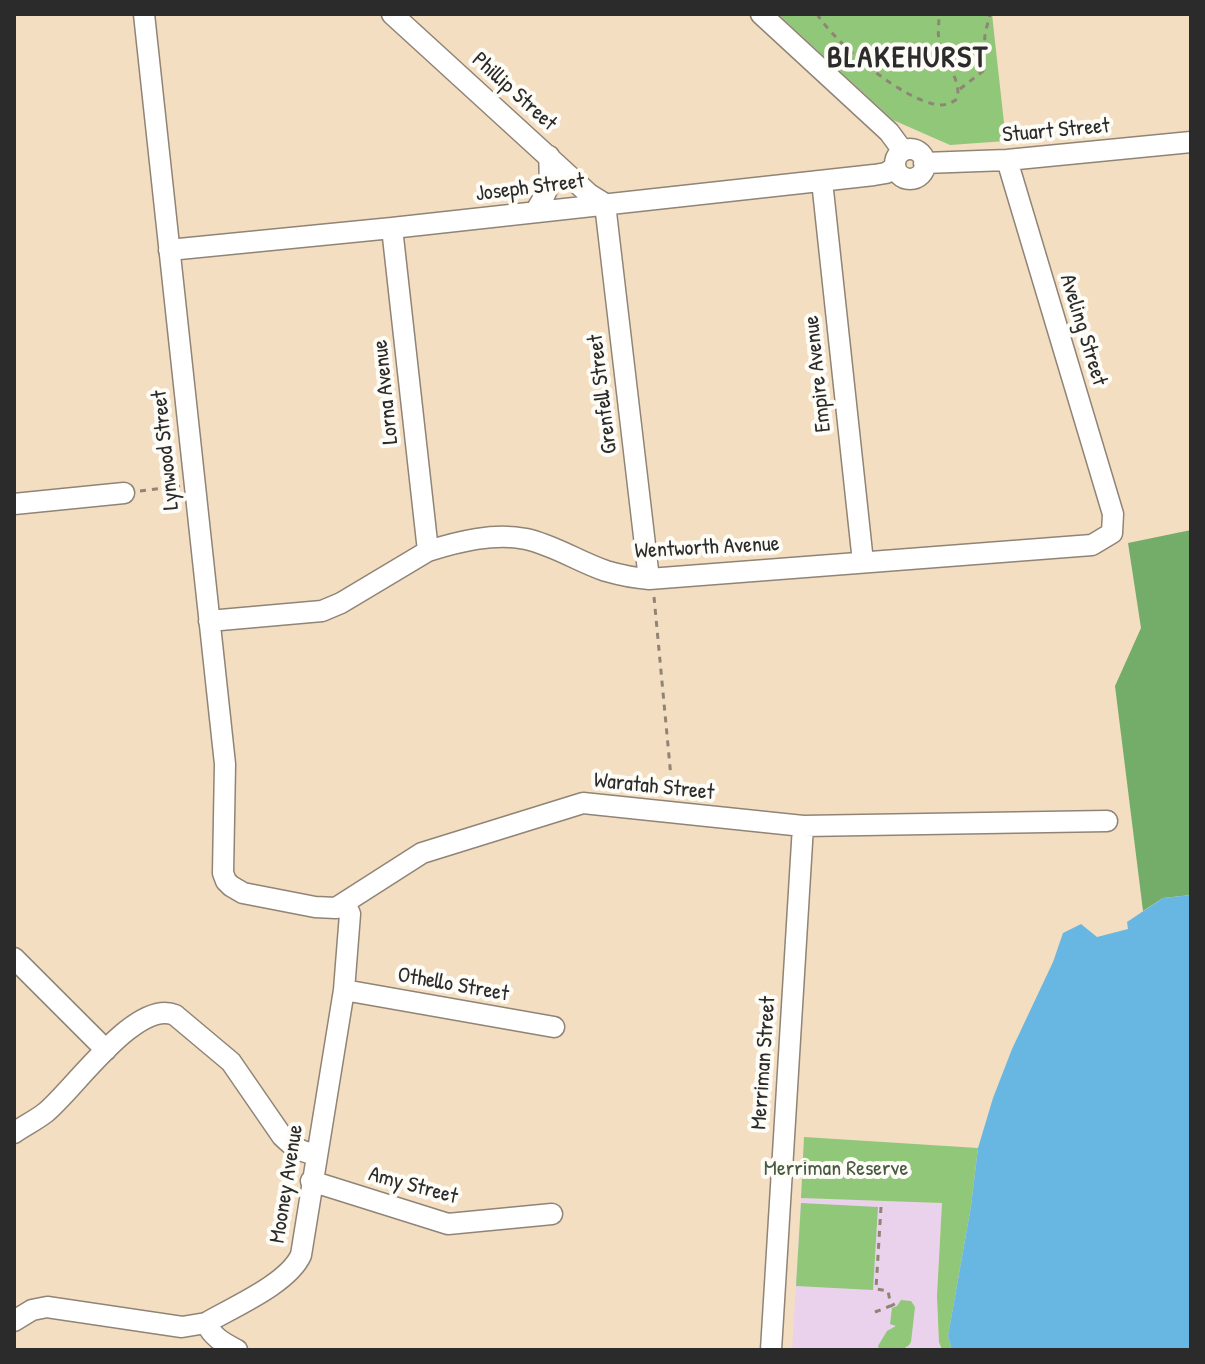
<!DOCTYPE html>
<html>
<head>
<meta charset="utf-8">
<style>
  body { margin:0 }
  #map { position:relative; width:1205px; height:1364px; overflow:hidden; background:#f4dec1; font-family:"Patrick Hand",sans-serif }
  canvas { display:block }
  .frame { position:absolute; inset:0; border:16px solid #2b2b2b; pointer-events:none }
</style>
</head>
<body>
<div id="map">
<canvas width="1205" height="1364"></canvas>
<div class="frame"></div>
</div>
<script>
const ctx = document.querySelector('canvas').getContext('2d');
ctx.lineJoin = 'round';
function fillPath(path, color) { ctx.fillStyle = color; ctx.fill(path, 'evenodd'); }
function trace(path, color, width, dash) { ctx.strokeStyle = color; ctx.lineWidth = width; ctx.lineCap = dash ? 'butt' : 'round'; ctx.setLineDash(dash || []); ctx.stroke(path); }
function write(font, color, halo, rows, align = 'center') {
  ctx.font = font + ' "Patrick Hand",sans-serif'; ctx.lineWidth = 8; ctx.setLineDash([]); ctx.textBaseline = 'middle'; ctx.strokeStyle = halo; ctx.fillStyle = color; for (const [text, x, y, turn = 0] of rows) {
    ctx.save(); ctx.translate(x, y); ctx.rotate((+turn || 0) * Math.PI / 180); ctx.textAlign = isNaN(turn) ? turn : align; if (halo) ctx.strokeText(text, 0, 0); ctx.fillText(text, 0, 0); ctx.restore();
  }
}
const built = new Path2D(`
  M 801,1198 L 942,1203 L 937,1296 L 939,1342 L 942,1350 L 792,1350 Z`);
const green = new Path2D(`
  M 778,14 L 992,14 L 1006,141 L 950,145 L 893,120 Z
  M 804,1137 L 978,1148 L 971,1206 L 948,1336 L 952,1350 L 942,1350 L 939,1342 L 937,1296 L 942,1203 L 801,1198 Z
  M 801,1203 L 878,1207 L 873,1290 L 796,1286 Z
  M 901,1300 L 911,1301 L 915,1307 L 911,1342 L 909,1345 L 902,1350 L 879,1350 L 878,1346 L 887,1331 L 896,1326 L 890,1324 L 892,1308 L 897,1306 Z`);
const forest = new Path2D(`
  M 1191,530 L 1191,895 L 1163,898 L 1143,911 L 1115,686 L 1141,628 L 1128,543 Z`);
const water = new Path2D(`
  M 1191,895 L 1191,1350 L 952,1350 L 948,1336 L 971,1206 L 978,1148 L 993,1098 L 1012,1049 L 1053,962 L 1063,933 L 1081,924 L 1097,937 L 1128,929 L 1127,922 L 1163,898 Z`);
const path = new Path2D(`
  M 817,14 C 836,44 904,102 940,105 C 947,105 951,103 957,99 C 962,80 945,64 940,46 C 937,35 939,25 939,14
  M 960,89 L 983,71 L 985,34 L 990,14
  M 140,491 L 180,486
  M 654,597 L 672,788 L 670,796
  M 881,1207 L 876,1289 L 888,1291 L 891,1306 L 896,1303 L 897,1299
  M 875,1312 L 890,1306`);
const minor = new Path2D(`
  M 144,14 L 225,764 L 223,873 L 226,881 L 231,886 L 243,893 L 315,907 L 336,908 L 422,853 L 583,803 L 803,826 L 1107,821
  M 392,14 L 589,194 L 605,204
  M 761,14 L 889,132 L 903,151
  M895 164a15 15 0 1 1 30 0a15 15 0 1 1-30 0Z
  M 924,163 L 1007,160 L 1191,142
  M 822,181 L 863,562
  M 605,204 L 649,579
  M 535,212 C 550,188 551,185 549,156
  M 392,228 L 428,551
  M 169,250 L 392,228 L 874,175 L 886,173 L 895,167
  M 14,504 L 124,493
  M 209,621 L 322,611 L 341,603 L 428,551 C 457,542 495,532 526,539 C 554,545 579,562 606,571 C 620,575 634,578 649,579 L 1092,545 L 1112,533 L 1113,514 L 1007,160
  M 14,958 L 106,1050
  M 344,990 L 554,1027
  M 14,1133 C 24,1126 36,1120 45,1113 C 73,1091 136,998 175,1015 L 231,1062 L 282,1136 C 294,1148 300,1151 316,1155
  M 311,1181 L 448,1224 L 552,1214
  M 14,1321 L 32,1310 L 47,1307 L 182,1327 L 206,1323 C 233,1307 288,1284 301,1255 L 344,990 L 350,914 L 345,903
  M 206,1323 C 213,1338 224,1343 237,1350
  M 771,1350 L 803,826`);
const streetNames = [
  ["Phillip Street",514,92,42],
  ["Stuart Street",1056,131,-5],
  ["Joseph Street",530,188,-7],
  ["Aveling Street",1083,330,73],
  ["Empire Avenue",818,374,-96],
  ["Lorna Avenue",386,392,-96],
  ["Grenfell Street",603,394,-97],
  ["Lynwood Street",166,450,-96],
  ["Wentworth Avenue",707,548,-3],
  ["Waratah Street",654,787,6],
  ["Othello Street",453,985,10],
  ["Merriman Street",764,1063,-86],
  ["Mooney Avenue",287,1184,-81],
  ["Amy Street",413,1186,15]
];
const parkNames = [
  ["Merriman Reserve",836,1169]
];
const districtNames = [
  ["BLAKEHURST",908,59]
];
fillPath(built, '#ead1ec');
fillPath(green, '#90c779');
fillPath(forest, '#74ac69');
fillPath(water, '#68b7e2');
trace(minor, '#908476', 23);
trace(path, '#908476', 3, [6, 6]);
trace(minor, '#fff', 20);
write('22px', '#2b2b2b', '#fdfcf7', streetNames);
write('22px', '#495a42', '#fdfcf7', parkNames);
ctx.letterSpacing = '2px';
write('bold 30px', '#2b2b2b', '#fdfcf7', districtNames);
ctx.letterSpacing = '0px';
</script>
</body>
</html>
